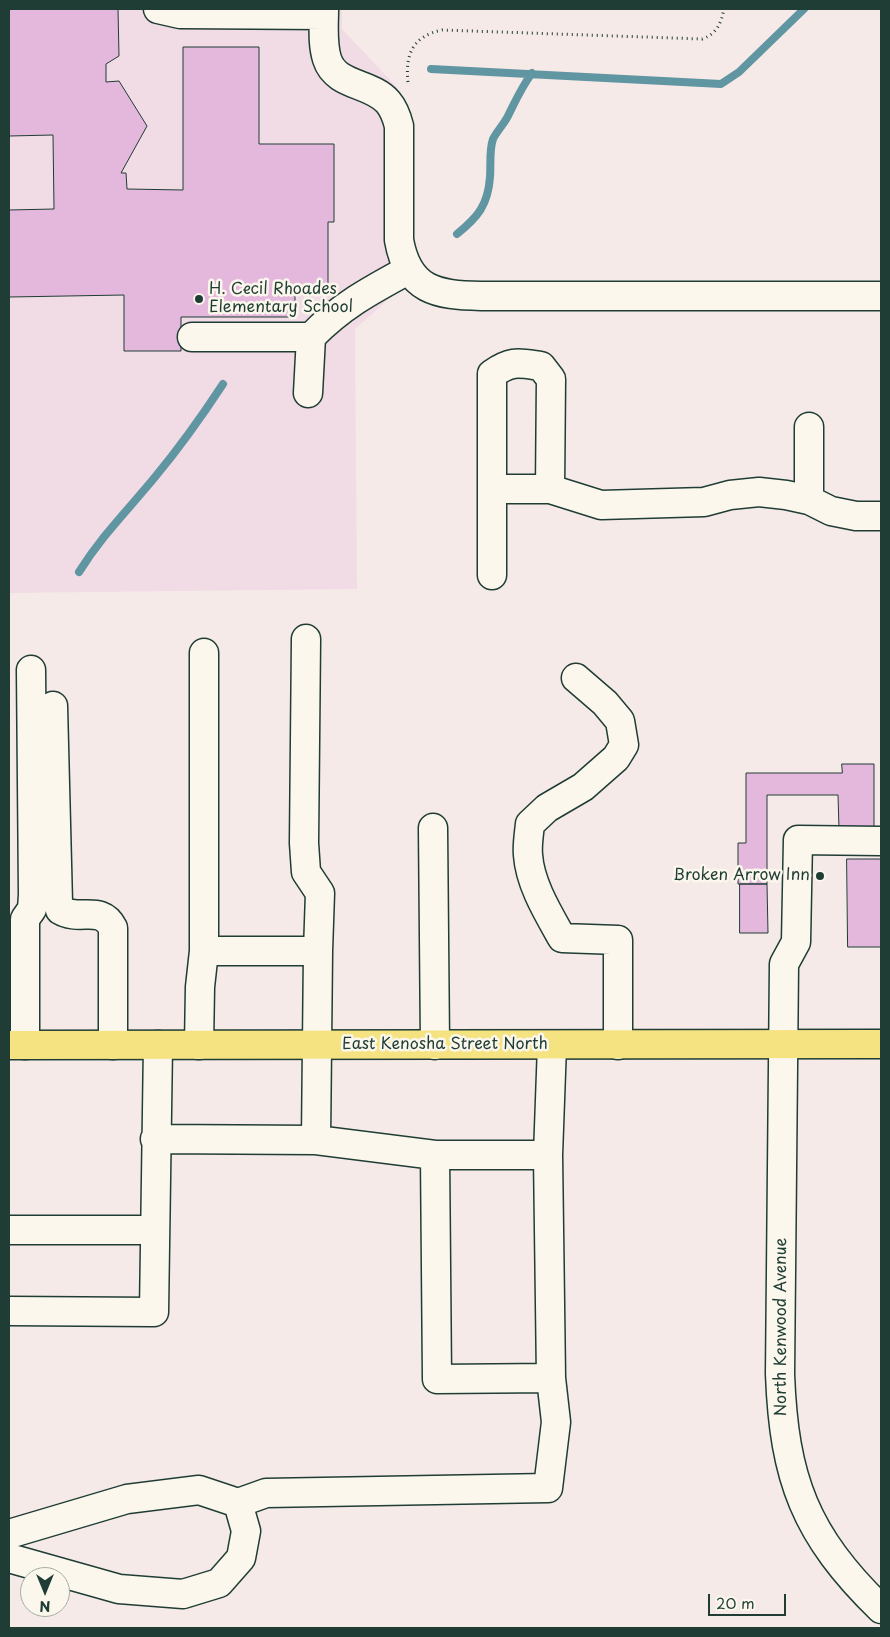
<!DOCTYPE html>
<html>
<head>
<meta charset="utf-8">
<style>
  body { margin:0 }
  #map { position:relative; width:890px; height:1637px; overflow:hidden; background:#f6eae9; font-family:"Playpen Sans",sans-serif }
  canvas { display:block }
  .frame { position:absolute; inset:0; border:10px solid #1f3d34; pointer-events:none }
  .north { position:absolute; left:20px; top:1567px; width:50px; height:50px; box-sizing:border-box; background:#fbf7ec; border:1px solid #a3ada2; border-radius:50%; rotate:180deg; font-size:14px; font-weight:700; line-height:20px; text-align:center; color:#1f3d34 }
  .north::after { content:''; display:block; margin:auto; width:18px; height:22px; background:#1f3d34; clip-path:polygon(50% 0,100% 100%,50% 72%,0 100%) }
  .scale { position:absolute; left:708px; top:1594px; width:78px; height:22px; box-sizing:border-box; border:2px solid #1f3d34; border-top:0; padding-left:6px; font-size:15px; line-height:18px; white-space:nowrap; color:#1f3d34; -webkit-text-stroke:4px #fbf7ec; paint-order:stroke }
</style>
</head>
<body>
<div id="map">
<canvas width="890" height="1637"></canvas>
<div class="frame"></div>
<div class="north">N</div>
<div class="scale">20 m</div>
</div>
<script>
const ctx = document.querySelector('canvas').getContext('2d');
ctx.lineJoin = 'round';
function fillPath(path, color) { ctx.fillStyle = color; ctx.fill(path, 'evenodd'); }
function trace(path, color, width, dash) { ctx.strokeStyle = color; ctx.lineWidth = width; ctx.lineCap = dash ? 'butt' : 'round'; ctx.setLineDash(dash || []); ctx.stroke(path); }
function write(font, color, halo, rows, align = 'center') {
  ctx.font = font + ' "Playpen Sans",sans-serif'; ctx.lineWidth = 5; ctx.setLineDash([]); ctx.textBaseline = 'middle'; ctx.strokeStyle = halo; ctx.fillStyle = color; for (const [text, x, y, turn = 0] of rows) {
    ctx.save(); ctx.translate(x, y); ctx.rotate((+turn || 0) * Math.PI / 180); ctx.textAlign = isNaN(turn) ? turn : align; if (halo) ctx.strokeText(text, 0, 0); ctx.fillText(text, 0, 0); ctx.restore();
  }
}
const built = new Path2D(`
  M 9,9 L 342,9 L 342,29 L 396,86 L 406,104 L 410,123 L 410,242 L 423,269 L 355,329 L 357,589 L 9,593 Z`);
const stream = new Path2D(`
  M 431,69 L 721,84 L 739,72 L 804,9
  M 457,234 C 478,217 488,205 490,177 C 491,164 489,151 493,139 C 497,131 504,124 508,116 C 516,100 521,88 532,73
  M 79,572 C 103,534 128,510 155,477 C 180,447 202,416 223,384`);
const building = new Path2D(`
  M 29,9 L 118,9 L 119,56 L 106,64 L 106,82 L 119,81 L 147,126 L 121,173 L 126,173 L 127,189 L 183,190 L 183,47 L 259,47 L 259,144 L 334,144 L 334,222 L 328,222 L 328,286 L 295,286 L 295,317 L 181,317 L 181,351 L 124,351 L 124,295 L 9,297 L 9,210 L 54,209 L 53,135 L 9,136 L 9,10 Z
  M 842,764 L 874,764 L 874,829 L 839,829 L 838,795 L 767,795 L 767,884 L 738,884 L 738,843 L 746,843 L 746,773 L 842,773 Z
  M 847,859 L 881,859 L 881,947 L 848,947 Z
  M 740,884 L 767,884 L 768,933 L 740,933 Z`);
const path = new Path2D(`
  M 408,82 C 405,54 413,36 442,30 L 702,39 C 717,34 721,23 724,9`);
const minor = new Path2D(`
  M 158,9 L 180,14 L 324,15
  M 324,9 C 324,25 322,43 327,59 C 336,87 371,82 388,102 C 394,109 397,118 399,126 L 399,240 C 408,291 437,295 481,296 L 881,296
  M 192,337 L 311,337 C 341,306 371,290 408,270
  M 308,393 L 311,337
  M 492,489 L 550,489 L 551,379 L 541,366 C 519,363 512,360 492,374 L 492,575
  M 550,489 L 601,505 L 704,502 L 730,495 L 759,492 L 786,495 L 809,500 L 831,511 L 856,516 L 881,516
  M 809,500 L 809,427
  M 306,639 L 304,843 L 306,872 L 320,893 L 318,951
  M 576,678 L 605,703 L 620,721 L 624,745 L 616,758 L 583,787 L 547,808 L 530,824 C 529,834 527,845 528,855 C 530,884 548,913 562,938 L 618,940 L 618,1045
  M 53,706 L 58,903 L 60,910 C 80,922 101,904 113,928 L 113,1045
  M 433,828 L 435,1045
  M 881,841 L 798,840 L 796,942 L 784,964 L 780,1374 C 784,1479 805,1535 881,1609
  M 204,951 L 318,951 L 316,1140
  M 25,1045 L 25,919 L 32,909 L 33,895 L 31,670
  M 199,1045 L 200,987 L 204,951 L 204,653
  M 155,1139 L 316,1140 L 435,1155
  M 548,1155 L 435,1155 L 437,1379 L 551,1378
  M 9,1230 L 154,1230
  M 9,1311 L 154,1312 L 158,1045
  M 238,1503 L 266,1493 L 548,1488 L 556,1422 L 551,1378 L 548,1155 L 552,1045
  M 9,1534 L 127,1499 L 199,1490 L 238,1503 L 246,1531 L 241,1558 L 219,1583 L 183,1594 L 119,1589 L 9,1558`);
const major = new Path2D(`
  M 9,1045 L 881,1044`);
const markers = [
  [199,299,5,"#1f3d34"],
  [820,876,5,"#1f3d34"]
];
const poiNames = [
  ["H. Cecil Rhoades",209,290],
  ["Elementary School",209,308],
  ["Broken Arrow Inn",810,876,"right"]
];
const streetNames = [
  ["East Kenosha Street North",445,1045],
  ["North Kenwood Avenue",782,1327,-90]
];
fillPath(built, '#f1dbe5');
trace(stream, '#6095a2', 8);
fillPath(building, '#e4b8dd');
trace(building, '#1f3d34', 1);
trace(minor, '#1f3d34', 31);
trace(major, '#1f3d34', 31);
trace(path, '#1f3d34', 3, [1, 4]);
trace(minor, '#fbf7ec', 28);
trace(major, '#f5e382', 28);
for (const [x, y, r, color] of markers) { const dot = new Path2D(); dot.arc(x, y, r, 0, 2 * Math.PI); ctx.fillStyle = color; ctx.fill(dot); trace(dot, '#fbf7ec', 2); }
write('16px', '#1f3d34', '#fbf7ec', poiNames, 'left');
write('16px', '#1f3d34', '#fbf7ec', streetNames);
</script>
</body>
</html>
